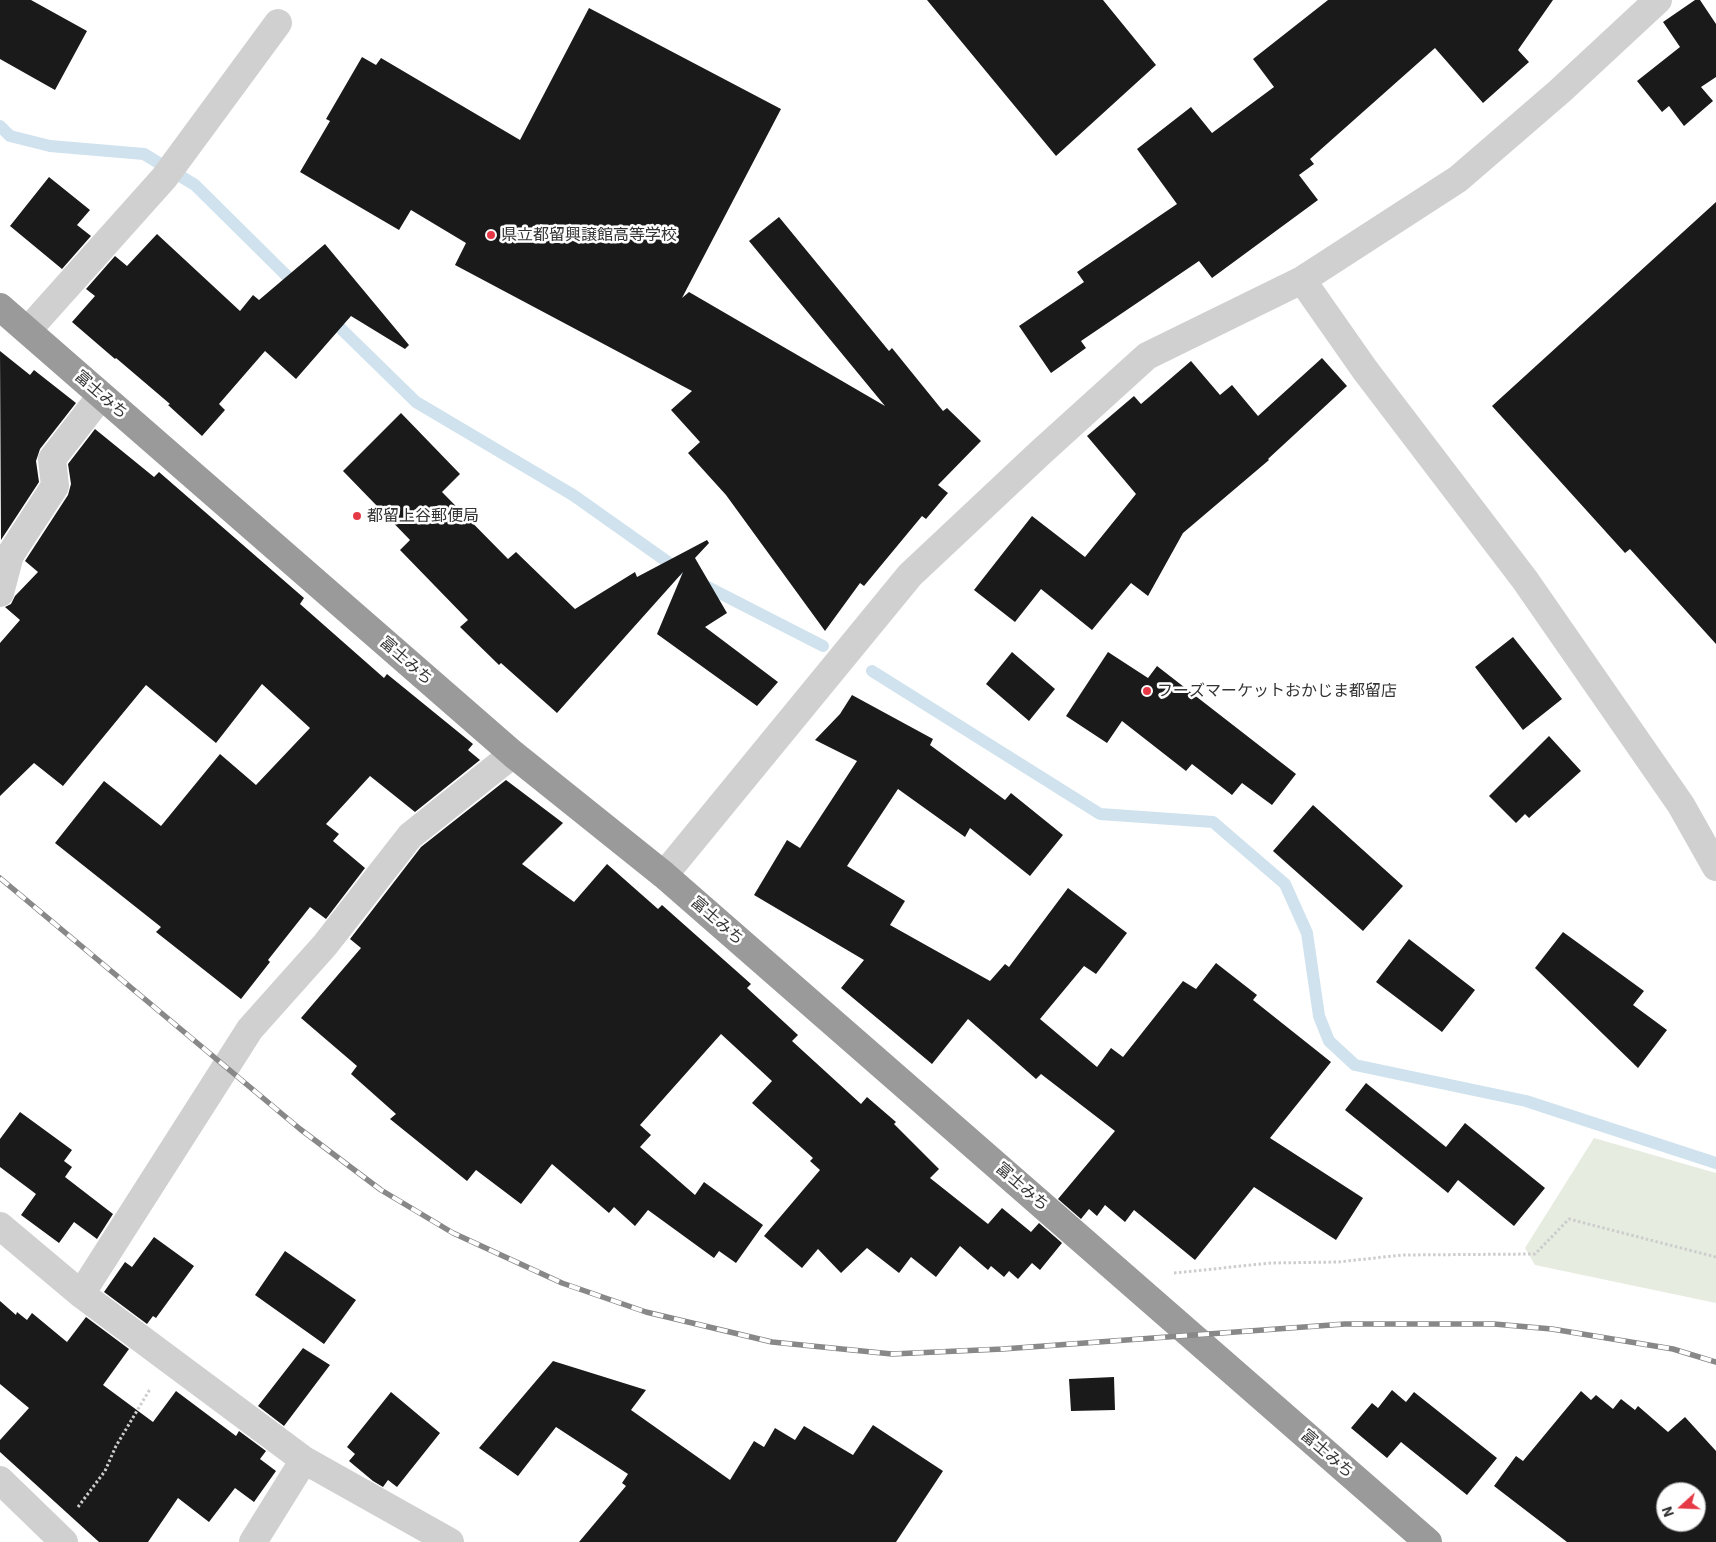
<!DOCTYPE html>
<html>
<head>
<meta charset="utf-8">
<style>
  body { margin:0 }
  #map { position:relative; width:1716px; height:1542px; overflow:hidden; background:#fff; font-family:"IBM Plex Sans",sans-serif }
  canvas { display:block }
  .north { position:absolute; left:1656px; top:1482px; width:50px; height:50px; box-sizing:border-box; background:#fff; border:1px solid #adadad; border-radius:50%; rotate:250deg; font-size:14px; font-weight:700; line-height:20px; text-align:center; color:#333 }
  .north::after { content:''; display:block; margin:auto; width:18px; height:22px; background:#e63946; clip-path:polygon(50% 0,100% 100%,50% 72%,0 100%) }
</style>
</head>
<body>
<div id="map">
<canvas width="1716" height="1542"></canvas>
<div class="north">N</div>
</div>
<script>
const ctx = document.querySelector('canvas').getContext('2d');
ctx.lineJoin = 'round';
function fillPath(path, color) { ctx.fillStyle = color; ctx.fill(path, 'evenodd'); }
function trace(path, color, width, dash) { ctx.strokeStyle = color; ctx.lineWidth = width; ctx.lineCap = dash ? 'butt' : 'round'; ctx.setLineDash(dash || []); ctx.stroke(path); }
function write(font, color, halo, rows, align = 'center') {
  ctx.font = font + ' "IBM Plex Sans","Noto Sans JP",sans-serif'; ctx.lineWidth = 5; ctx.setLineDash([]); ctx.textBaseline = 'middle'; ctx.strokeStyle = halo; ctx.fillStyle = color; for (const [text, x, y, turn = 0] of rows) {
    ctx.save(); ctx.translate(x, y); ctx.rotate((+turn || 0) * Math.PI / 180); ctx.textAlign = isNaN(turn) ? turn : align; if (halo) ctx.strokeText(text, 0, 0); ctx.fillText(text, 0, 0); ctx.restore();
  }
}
const green = new Path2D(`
  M 1594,1138 L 1716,1173 L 1716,1303 L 1535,1265 L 1525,1248 Z`);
const stream = new Path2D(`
  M 0,126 L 10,136 L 50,146 L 144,154 L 195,185 L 298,287
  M 328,316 L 416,402 L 573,495 L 679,570
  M 700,583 L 823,646
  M 872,671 L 1100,814 L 1213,822 L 1285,884 L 1307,933 L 1319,1016 L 1329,1041 L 1355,1065 L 1526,1101 L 1716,1163`);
const building = new Path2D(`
  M 0,0 L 31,0 L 87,31 L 55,90 L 0,59 Z
  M 927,0 L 1103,0 L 1156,65 L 1056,156 Z
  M 1328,0 L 1553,0 L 1518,50 L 1529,62 L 1483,103 L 1435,48 L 1310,159 L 1314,164 L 1299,175 L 1318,200 L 1212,278 L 1199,261 L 1081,341 L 1086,348 L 1051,373 L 1019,326 L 1084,282 L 1077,272 L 1177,204 L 1137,149 L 1191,107 L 1212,133 L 1274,87 L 1253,59 Z
  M 1695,0 L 1700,0 L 1716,24 L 1716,77 L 1701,87 L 1713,101 L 1684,126 L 1669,106 L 1662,112 L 1637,81 L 1680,47 L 1663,22 Z
  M 589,8 L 781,109 L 682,298 L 689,292 L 885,406 L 749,241 L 779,217 L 889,351 L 892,348 L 943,411 L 947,408 L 981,441 L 938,485 L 948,493 L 926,519 L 922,516 L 864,586 L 860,583 L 825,631 L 726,495 L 688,453 L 700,442 L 671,410 L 692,391 L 455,265 L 466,243 L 411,210 L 399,230 L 300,172 L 330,121 L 326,119 L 362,57 L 376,65 L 381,58 L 520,140 Z
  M 49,177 L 90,210 L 77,225 L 91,236 L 62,269 L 10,226 Z
  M 1716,202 L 1716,644 L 1630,549 L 1625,553 L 1492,406 Z
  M 157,234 L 240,311 L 253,295 L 259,300 L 325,244 L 409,345 L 405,349 L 351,316 L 296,379 L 265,351 L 219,404 L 225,410 L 202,436 L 168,405 L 170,404 L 116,358 L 115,359 L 72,322 L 95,296 L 86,289 L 115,256 L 127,266 Z
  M 0,351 L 30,375 L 34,370 L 76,403 L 40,449 L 36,461 L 39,482 L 1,540 Z
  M 1322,358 L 1347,386 L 1268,459 L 1269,460 L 1183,533 L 1148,596 L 1131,583 L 1092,630 L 1041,589 L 1015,622 L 974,590 L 1032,516 L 1085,557 L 1136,494 L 1087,436 L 1134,396 L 1141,404 L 1191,361 L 1220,395 L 1232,385 L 1258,416 Z
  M 401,413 L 460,474 L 442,492 L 508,559 L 516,552 L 575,609 L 635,572 L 637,577 L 707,540 L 709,543 L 695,558 L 727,613 L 705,627 L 778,682 L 757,706 L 657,634 L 683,572 L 557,713 L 501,663 L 499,665 L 460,627 L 468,620 L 400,550 L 410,540 L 343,471 Z
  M 95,429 L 154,477 L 159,472 L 304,598 L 300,604 L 384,678 L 387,674 L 473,744 L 468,750 L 480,760 L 415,812 L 370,776 L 326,824 L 339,834 L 333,841 L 365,868 L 326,919 L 310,907 L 268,960 L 270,962 L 241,999 L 156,932 L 161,927 L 55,843 L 104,781 L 161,826 L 220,754 L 256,785 L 310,728 L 262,684 L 216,743 L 146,685 L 63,786 L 34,763 L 0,796 L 0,643 L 20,620 L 5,607 L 11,604 L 15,596 L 38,572 L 25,561 L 68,495 L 71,484 L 68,464 Z
  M 1513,637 L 1562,699 L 1523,730 L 1475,667 Z
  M 1012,652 L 1055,689 L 1029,721 L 986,684 Z
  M 1108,652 L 1148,678 L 1157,666 L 1296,774 L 1272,805 L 1242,783 L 1232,795 L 1192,764 L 1186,771 L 1122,721 L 1107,743 L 1066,716 Z
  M 852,695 L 933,739 L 930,745 L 1005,800 L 1011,793 L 1063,835 L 1030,876 L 970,828 L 965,837 L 898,789 L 847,866 L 905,901 L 890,925 L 990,981 L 1005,964 L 1009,967 L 1068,888 L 1127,933 L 1096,974 L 1084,966 L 1040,1019 L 1097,1067 L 1111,1048 L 1123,1057 L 1183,981 L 1196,989 L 1216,963 L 1257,995 L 1253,1000 L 1331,1062 L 1270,1138 L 1363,1198 L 1336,1240 L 1254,1187 L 1195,1260 L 1134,1210 L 1125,1222 L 1105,1205 L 1097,1216 L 1089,1209 L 1081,1219 L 1058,1199 L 1115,1131 L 1041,1074 L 1036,1079 L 968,1019 L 932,1064 L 841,988 L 864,960 L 754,895 L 787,840 L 800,848 L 857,761 L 815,740 L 840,714 Z
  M 1549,736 L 1581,771 L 1529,818 L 1525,814 L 1516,823 L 1489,796 Z
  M 506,780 L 563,823 L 522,864 L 574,902 L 607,864 L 658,909 L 662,905 L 751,984 L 747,988 L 798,1035 L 792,1041 L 861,1104 L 867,1097 L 896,1122 L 894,1124 L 939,1169 L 930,1178 L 988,1224 L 1002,1208 L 1031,1232 L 1039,1223 L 1062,1243 L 1040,1270 L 1032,1263 L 1018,1279 L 1009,1271 L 1004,1277 L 991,1266 L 988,1270 L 960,1246 L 936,1277 L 911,1257 L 899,1273 L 867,1248 L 841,1273 L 818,1249 L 802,1268 L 764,1236 L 820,1170 L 810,1161 L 813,1158 L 752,1103 L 772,1081 L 721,1034 L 640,1125 L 651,1135 L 640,1147 L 695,1195 L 704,1182 L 763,1225 L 736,1263 L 719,1251 L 714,1258 L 648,1210 L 635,1226 L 614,1207 L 609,1213 L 552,1164 L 521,1204 L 476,1170 L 467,1181 L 390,1119 L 396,1114 L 351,1074 L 357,1066 L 301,1018 L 361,948 L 350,939 L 421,847 Z
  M 1313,805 L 1403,886 L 1363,931 L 1273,851 Z
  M 1563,932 L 1644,991 L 1633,1005 L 1667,1030 L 1638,1068 L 1535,968 Z
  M 1409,939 L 1475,990 L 1442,1032 L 1376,982 Z
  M 1366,1083 L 1446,1147 L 1465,1123 L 1545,1188 L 1514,1226 L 1458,1180 L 1448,1193 L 1345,1110 Z
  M 20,1112 L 72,1150 L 64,1161 L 72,1167 L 65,1177 L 113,1214 L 97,1239 L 74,1222 L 59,1243 L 21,1215 L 36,1194 L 0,1167 L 0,1139 Z
  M 154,1237 L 194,1266 L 156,1318 L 153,1316 L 147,1324 L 104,1292 L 125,1262 L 132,1267 Z
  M 285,1251 L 356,1300 L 324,1344 L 255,1295 Z
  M 0,1301 L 16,1315 L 17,1312 L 27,1320 L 32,1313 L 67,1342 L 86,1317 L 129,1349 L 103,1385 L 153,1422 L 176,1391 L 236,1436 L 239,1431 L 266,1451 L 260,1459 L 276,1471 L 254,1502 L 235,1488 L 209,1522 L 178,1498 L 148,1542 L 99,1542 L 0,1452 L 0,1440 L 29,1408 L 0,1384 Z
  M 303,1348 L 330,1365 L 284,1426 L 258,1406 Z
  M 553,1361 L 646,1390 L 631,1410 L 730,1480 L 754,1441 L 764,1447 L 775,1428 L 795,1440 L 804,1426 L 853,1455 L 873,1425 L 943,1471 L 896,1542 L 579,1542 L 626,1486 L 622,1483 L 628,1474 L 556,1427 L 518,1476 L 479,1448 Z
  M 1114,1377 L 1115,1410 L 1071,1411 L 1069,1379 Z
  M 1392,1390 L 1406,1402 L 1414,1392 L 1497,1458 L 1467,1495 L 1401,1442 L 1387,1458 L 1351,1428 L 1372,1403 L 1378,1408 Z
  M 1581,1391 L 1591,1400 L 1596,1395 L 1613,1409 L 1621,1399 L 1635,1410 L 1638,1406 L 1668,1432 L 1685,1417 L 1716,1451 L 1716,1542 L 1567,1542 L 1494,1486 L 1516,1456 L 1523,1461 ZM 1666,1492 L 1696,1492 L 1696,1522 L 1666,1522 Z
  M 391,1392 L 440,1433 L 397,1487 L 388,1480 L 383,1487 L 373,1481 L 349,1461 L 355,1454 L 347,1447 Z`);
const path = new Path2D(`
  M 1174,1273 L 1271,1263 L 1338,1262 L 1402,1255 L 1535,1254 L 1569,1219 L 1716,1257
  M 78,1507 L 105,1471 L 116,1446 L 150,1389`);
const minor = new Path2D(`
  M 1302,280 L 1365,370 L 1525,580 L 1681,805 L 1716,867
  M 28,330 L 164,178 L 278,23
  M 0,593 L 10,555 L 55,486 L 52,459 L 101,396
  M 664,875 L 910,575 L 1040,453 L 1147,356 L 1302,280 L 1458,179 L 1560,91 L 1658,0
  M 0,1226 L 81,1294 L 304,1460 L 450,1542
  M 81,1294 L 250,1029 L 325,945 L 410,836 L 513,754
  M 0,1480 L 64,1542
  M 253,1542 L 304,1460`);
const highway = new Path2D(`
  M 0,307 L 513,754 L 664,875 L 1428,1542`);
const rail = new Path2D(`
  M 0,878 L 300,1129 L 381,1190 L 453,1233 L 562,1283 L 646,1312 L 772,1342 L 892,1354 L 1003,1349 L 1345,1324 L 1494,1324 L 1552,1329 L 1673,1349 L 1716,1362`);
const markers = [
  [491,235,5,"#e63946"],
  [357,516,5,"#e63946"],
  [1147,691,5,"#e63946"]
];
const poiNames = [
  ["県立都留興譲館高等学校",501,235],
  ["都留上谷郵便局",367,516],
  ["フーズマーケットおかじま都留店",1157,691]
];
const streetNames = [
  ["富士みち",101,395,41],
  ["富士みち",406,661,41],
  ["富士みち",717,921,41],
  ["富士みち",1022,1187,41],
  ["富士みち",1327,1454,41]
];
fillPath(green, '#e6ecdf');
trace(stream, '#cfe2ee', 12);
fillPath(building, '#1a1a1a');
trace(path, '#cdcdcd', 3, [2.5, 2.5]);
trace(minor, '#d0d0d0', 28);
trace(highway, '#9a9a9a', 28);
trace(rail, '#888', 5.5);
trace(rail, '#fff', 4, [11]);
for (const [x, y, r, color] of markers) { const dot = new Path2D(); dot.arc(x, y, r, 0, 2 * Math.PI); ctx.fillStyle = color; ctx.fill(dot); trace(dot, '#fff', 2); }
write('16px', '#333', '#fff', poiNames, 'left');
write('16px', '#333', '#fff', streetNames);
</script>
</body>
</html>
